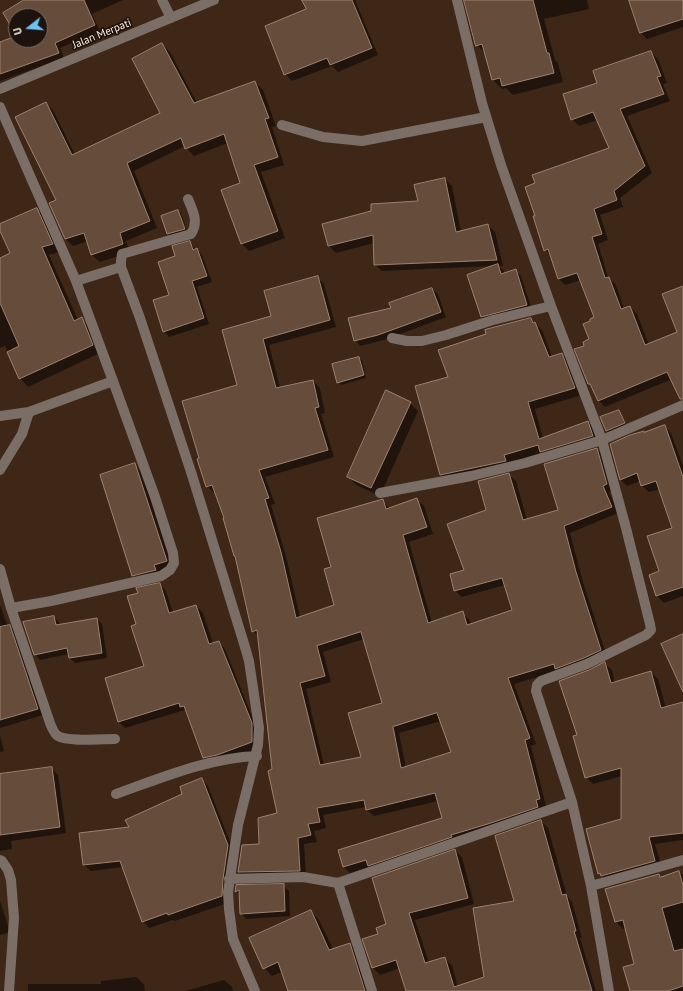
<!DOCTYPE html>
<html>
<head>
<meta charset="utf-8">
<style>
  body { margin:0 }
  #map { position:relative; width:683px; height:991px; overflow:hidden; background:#3e2717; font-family:"PT Sans",sans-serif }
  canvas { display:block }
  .north { position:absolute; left:8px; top:8px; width:40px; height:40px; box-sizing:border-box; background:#1d130c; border:1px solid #776b62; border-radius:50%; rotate:253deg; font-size:11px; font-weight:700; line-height:16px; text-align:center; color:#fdeee3 }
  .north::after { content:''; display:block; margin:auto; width:14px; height:18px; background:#6dc2f3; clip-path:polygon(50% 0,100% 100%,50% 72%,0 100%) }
</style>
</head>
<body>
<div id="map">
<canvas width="683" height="991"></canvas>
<div class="north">U</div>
</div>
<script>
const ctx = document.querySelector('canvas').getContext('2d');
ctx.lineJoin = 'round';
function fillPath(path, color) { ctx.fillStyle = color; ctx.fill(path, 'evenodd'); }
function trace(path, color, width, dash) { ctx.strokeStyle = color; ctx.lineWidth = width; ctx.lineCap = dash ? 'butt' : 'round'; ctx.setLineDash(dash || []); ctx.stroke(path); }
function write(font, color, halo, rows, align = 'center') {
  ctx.font = font + ' "PT Sans",sans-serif'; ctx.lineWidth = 3.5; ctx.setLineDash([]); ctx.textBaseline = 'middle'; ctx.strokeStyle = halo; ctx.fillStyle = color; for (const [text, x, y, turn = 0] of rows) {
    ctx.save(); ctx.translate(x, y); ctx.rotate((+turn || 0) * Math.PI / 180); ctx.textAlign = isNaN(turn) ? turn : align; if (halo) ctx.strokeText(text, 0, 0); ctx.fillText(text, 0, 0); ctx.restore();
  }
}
const shadow = new Path2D(`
  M 26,0 L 123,0 L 92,14 L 100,31 L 60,48 L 64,58 L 0,81 L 0,43 L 16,38 L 16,40 L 40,40 L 40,16 L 16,16 L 16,33 L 4,13 Z
  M 315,0 L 355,0 L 378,55 L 338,72 L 332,66 L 292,81 L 285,74 L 308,10 Z
  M 465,0 L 587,0 L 589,9 L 544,19 L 555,60 L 558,63 L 563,82 L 513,95 L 506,88 L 502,89 L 493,80 L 486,54 L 477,45 Z
  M 630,0 L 683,0 L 683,27 L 647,39 L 640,32 Z
  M 162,44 L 170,52 L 197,103 L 255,82 L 263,90 L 276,126 L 272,127 L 284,165 L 261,172 L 285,238 L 249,251 L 242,244 L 241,184 L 228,143 L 194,156 L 185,146 L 134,171 L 157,228 L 126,241 L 130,252 L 100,262 L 92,255 L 88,241 L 73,246 L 66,239 L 57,200 L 46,103 L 53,110 L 75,155 L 161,114 Z
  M 651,52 L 658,59 L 667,83 L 663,84 L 670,101 L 627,116 L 652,173 L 620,198 L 623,207 L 600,215 L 608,240 L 598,244 L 608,277 L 616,285 L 624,309 L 630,307 L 637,314 L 649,345 L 678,332 L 683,305 L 682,375 L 605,407 L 598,400 L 593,389 L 589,384 L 586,347 L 590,340 L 592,322 L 595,317 L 581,280 L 565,285 L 558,278 L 552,257 L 545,250 L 611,148 L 598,120 L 579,126 L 572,119 L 598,84 Z
  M 445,179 L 452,186 L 461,232 L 488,225 L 495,232 L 503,266 L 499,266 L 504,271 L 504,274 L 515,270 L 521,276 L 532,310 L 487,322 L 481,317 L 493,266 L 382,271 L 375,265 L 374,243 L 336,253 L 329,246 L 324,225 L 419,202 Z
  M 37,209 L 45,217 L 60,252 L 49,255 L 78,320 L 81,319 L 89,327 L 100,353 L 28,387 L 20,378 L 5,346 L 0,348 L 0,259 L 12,254 L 0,228 L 0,226 Z
  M 178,211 L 181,213 L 187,231 L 171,236 L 168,234 Z
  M 189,242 L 196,250 L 197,249 L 202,255 L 212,282 L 197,287 L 209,324 L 169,337 L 164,331 L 176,257 Z
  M 317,277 L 324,284 L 336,327 L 269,345 L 280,388 L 313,381 L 320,388 L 325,413 L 321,414 L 334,457 L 265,477 L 275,504 L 271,505 L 287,560 L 300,617 L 336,606 L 332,567 L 382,500 L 390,509 L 417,500 L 424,506 L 433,534 L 409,542 L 432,623 L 462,613 L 469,619 L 471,625 L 513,610 L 505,585 L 462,597 L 455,591 L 465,571 L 487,511 L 509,475 L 516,481 L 527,520 L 560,511 L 597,449 L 604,456 L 613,491 L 609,492 L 618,513 L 570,533 L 582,579 L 607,657 L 514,684 L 536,744 L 531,746 L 546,806 L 542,807 L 544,814 L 350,873 L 344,867 L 443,819 L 438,801 L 374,816 L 367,810 L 366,807 L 323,815 L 326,828 L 314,831 L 317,842 L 304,844 L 306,877 L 245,878 L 239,872 L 260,845 L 279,814 L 259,637 L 253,631 L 237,557 L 225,519 L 216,492 L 214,493 L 207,486 L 238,385 L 272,317 ZM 364,639 L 384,703 L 363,758 L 324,765 L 306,689 L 331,682 L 323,652 ZM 441,721 L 453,753 L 406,768 L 399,733 Z
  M 432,289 L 438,294 L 446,317 L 384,340 L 360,346 L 355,340 L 392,309 Z
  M 531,319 L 542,330 L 552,357 L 562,354 L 569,361 L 582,395 L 535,409 L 543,439 L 588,422 L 595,429 L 600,443 L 448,482 L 441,475 L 449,378 Z
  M 359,358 L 362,360 L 366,378 L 341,385 L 338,382 Z
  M 410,403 L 418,411 L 380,496 L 356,485 L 348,476 Z
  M 619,411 L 621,413 L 627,426 L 609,433 L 607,431 Z
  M 665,426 L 671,433 L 683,466 L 683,596 L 664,603 L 657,596 L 650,576 L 660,572 L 673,529 L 660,489 L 649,492 L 642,486 L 640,481 L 627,486 L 620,479 Z
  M 135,465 L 143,473 L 174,570 L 141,584 L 133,575 Z
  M 160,584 L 166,591 L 173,613 L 196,606 L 203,613 L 213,644 L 219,642 L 225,649 L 258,731 L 258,749 L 224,761 L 211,764 L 204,757 L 187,713 L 185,710 L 125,728 L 118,721 L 145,667 L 137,625 Z
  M 0,605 L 8,627 L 10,626 L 16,632 L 43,715 L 0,728 Z
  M 54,617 L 59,622 L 60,625 L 97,619 L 102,624 L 107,658 L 75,663 L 70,658 L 69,654 L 40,660 L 35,654 Z
  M 605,664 L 612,670 L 615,683 L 651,672 L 658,679 L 666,708 L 683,704 L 683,840 L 655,844 L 662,868 L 606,880 L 599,873 L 587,829 L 622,820 L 622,776 L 593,784 L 586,777 L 578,736 Z
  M 0,735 L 4,751 L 0,752 Z
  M 51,768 L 58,775 L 66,833 L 11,841 L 12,849 L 0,851 L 0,775 Z
  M 202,779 L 208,786 L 234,852 L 228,903 L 175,921 L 173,920 L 149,928 L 143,921 L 123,867 L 91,871 L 84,865 L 130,828 L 183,794 Z
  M 541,821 L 548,828 L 567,896 L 572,902 L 582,938 L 580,938 L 596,991 L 407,991 L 400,968 L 380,975 L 373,968 L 379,934 L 455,850 L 462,857 L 474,904 L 415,920 L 429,963 L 444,958 L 452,965 L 458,987 L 486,977 L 515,902 Z
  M 678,872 L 681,874 L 683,874 L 683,991 L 631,991 L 635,964 L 626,928 L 623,929 L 616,922 L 606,890 L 658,875 L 661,877 Z
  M 283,885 L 289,891 L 290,916 L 246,919 L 241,913 L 240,896 L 236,891 L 236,886 Z
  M 0,901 L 10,932 L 0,935 Z
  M 311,911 L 319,920 L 333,949 L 350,944 L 358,952 L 370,991 L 289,991 L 282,972 L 272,976 L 264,968 Z
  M 136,977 L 144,984 L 145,991 L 28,991 L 28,984 L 101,984 L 101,981 Z
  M 224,980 L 232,987 L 233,991 L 185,991 Z`);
const building = new Path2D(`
  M 24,0 L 84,0 L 95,25 L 55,43 L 59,53 L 0,74 L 0,42 L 16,36 L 16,40 L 40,40 L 40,16 L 16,16 L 16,35 L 3,13 Z
  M 302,0 L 352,0 L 372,48 L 330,65 L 327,58 L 284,75 L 265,26 L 306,9 Z
  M 464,0 L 533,0 L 547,53 L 549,53 L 554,73 L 502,86 L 500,78 L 492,80 L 482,44 L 476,46 Z
  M 629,0 L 683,0 L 683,19 L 640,33 Z
  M 162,43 L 194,103 L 255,81 L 269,118 L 265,119 L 278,157 L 254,165 L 278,231 L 241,244 L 221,190 L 240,183 L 224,134 L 185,149 L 181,138 L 127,163 L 150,221 L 120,233 L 123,244 L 91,255 L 84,233 L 65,239 L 49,203 L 56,200 L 15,117 L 46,102 L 72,155 L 160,113 L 132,59 Z
  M 651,51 L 661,76 L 657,77 L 664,94 L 620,109 L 645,166 L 614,191 L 617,200 L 594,209 L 602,234 L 592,237 L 605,278 L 609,277 L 621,309 L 630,306 L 645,345 L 677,332 L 662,294 L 683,286 L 683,399 L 680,399 L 667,372 L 598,401 L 590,384 L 588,384 L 574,349 L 584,346 L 583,342 L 589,339 L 583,324 L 590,321 L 590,319 L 594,317 L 577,273 L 558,279 L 548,249 L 544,251 L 533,216 L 535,216 L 525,187 L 535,183 L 532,175 L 609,148 L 593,112 L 571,120 L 563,94 L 597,83 L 593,71 Z
  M 445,178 L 456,232 L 488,224 L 497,260 L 374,265 L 373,235 L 328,246 L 322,224 L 371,211 L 371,204 L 418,201 L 414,185 Z
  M 37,208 L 53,244 L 42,247 L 74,321 L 82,317 L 93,345 L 19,379 L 7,352 L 19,346 L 0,303 L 0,258 L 10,253 L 0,231 L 0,224 Z
  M 178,210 L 185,229 L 167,234 L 161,216 Z
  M 190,241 L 193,250 L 197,248 L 207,276 L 192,281 L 204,318 L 163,332 L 153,300 L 169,295 L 158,262 L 175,256 L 172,246 Z
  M 498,264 L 501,274 L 516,269 L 527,305 L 481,317 L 467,275 Z
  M 318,276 L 330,320 L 263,339 L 276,388 L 313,380 L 319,407 L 315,408 L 328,450 L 259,470 L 269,498 L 265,499 L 281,552 L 296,618 L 334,605 L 324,569 L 331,567 L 317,518 L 383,499 L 386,509 L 417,498 L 427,527 L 403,535 L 428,623 L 463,611 L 467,625 L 512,610 L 502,578 L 454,591 L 450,574 L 464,570 L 447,524 L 486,510 L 478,481 L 509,473 L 523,520 L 558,510 L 544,464 L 597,448 L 607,484 L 603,486 L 612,507 L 564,526 L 576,572 L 601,650 L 584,658 L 555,669 L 554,664 L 508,678 L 530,738 L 525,740 L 540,799 L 536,800 L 538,807 L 491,823 L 451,835 L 452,837 L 368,866 L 366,860 L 343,867 L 338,850 L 442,818 L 435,793 L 366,810 L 364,800 L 317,808 L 320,822 L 308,824 L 311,835 L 298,838 L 300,871 L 238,872 L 242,845 L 259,844 L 258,818 L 277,813 L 268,771 L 272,769 L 257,630 L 252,632 L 235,556 L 234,556 L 223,518 L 224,518 L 212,485 L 206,487 L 197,459 L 199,458 L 182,401 L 237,385 L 222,330 L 271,316 L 264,291 ZM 361,632 L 382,703 L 348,713 L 361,757 L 320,765 L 300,683 L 325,676 L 317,646 ZM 437,713 L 451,752 L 401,768 L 393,727 Z
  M 432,288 L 441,312 L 378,335 L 354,341 L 348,318 L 391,308 L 389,303 Z
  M 531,318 L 533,323 L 535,322 L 549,357 L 562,353 L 575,388 L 528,402 L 539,439 L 588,421 L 593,436 L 540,452 L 538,445 L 504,455 L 506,461 L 440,475 L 415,386 L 448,377 L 438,350 L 486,334 L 485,330 Z
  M 359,357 L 364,375 L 337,383 L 332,364 Z
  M 386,390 L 411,402 L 371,488 L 347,477 Z
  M 619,410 L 625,423 L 606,431 L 600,417 Z
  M 665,425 L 683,477 L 683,587 L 656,596 L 649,575 L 659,571 L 647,536 L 672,528 L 656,481 L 641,486 L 637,473 L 620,480 L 610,444 L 630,435 L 644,431 L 644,432 Z
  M 135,463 L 167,561 L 154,565 L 156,570 L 132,576 L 100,475 Z
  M 160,583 L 169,613 L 196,605 L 209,644 L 219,641 L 252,723 L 252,742 L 217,755 L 203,758 L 184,706 L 180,707 L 179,703 L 118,722 L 105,678 L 144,666 L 131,626 L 136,624 L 127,596 L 138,593 L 136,588 Z
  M 54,616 L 56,625 L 97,618 L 102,653 L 69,658 L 67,648 L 34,655 L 23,622 Z
  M 10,625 L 38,709 L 0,720 L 0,627 Z
  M 683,634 L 683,692 L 661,644 Z
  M 605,662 L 611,683 L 651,671 L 661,708 L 683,702 L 683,833 L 649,837 L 655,861 L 601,876 L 600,873 L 598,874 L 586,829 L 621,819 L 621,768 L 585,778 L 573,736 L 577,735 L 559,681 L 589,670 Z
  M 52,767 L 60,827 L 0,835 L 0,774 Z
  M 202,778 L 228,845 L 223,879 L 222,896 L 168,915 L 167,913 L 142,922 L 120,861 L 83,865 L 79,833 L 129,827 L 125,820 L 182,794 L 180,787 Z
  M 541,820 L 562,895 L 566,894 L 576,931 L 574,931 L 592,991 L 406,991 L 396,960 L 372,968 L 362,939 L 378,934 L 376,928 L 386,924 L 372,878 L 455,849 L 468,898 L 409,913 L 425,963 L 445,957 L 454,987 L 484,977 L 473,908 L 514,901 L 495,836 Z
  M 679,871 L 683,885 L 683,902 L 662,908 L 674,951 L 683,949 L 683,986 L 668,991 L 630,991 L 623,967 L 634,964 L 623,920 L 615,922 L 605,889 L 659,874 L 660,877 Z
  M 284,884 L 285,911 L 240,914 L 239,890 L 235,892 L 236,885 Z
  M 311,910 L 329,950 L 350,943 L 365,991 L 288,991 L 278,962 L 263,969 L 249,938 Z`);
const minor = new Path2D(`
  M 162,0 L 171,18
  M 457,0 L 482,103 L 501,165 L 551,306 L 602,440 L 626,528 L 650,624 L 651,630 L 646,635 L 587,664 L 541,681 L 537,685 L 536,691 L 572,802 L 591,886 L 609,991
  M 0,89 L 214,0
  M 0,107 L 76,281 L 121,267 L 140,318 L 192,475 L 245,647 L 249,661 L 259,728 L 258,745 L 238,825 L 228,892 L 229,909 L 233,939 L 255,991
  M 282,125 L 323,137 L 362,141 L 486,117
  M 121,267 L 121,261 L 122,254 L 191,234 C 199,222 193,211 188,199
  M 392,338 L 407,341 L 422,341 L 446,335 L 493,320 L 551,306
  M 0,416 L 29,412 L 113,381 L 76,281
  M 0,470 L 22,434 L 29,412
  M 380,493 L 471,476 L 525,463 L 602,440 L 683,405
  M 0,569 L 11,608 L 50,723 C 52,728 54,734 58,736 C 68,742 102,739 115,739
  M 11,608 L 51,601 L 161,576 L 170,570 L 174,563 L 173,553 L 155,497 L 113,381
  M 116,794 C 161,778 208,758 257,756
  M 0,860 L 2,861 L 8,870 L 11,880 L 14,918 L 9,991
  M 229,879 L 303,877 L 338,883 L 572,802
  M 338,883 L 372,991
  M 591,886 L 683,860`);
const streetNames = [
  ["Jalan Merpati",102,34,-22]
];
fillPath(shadow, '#0007');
fillPath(building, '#654c3b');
trace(building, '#9d816f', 1);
trace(minor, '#7a6e66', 10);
write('11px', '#fdeee3', '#1d130c', streetNames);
</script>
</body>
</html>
